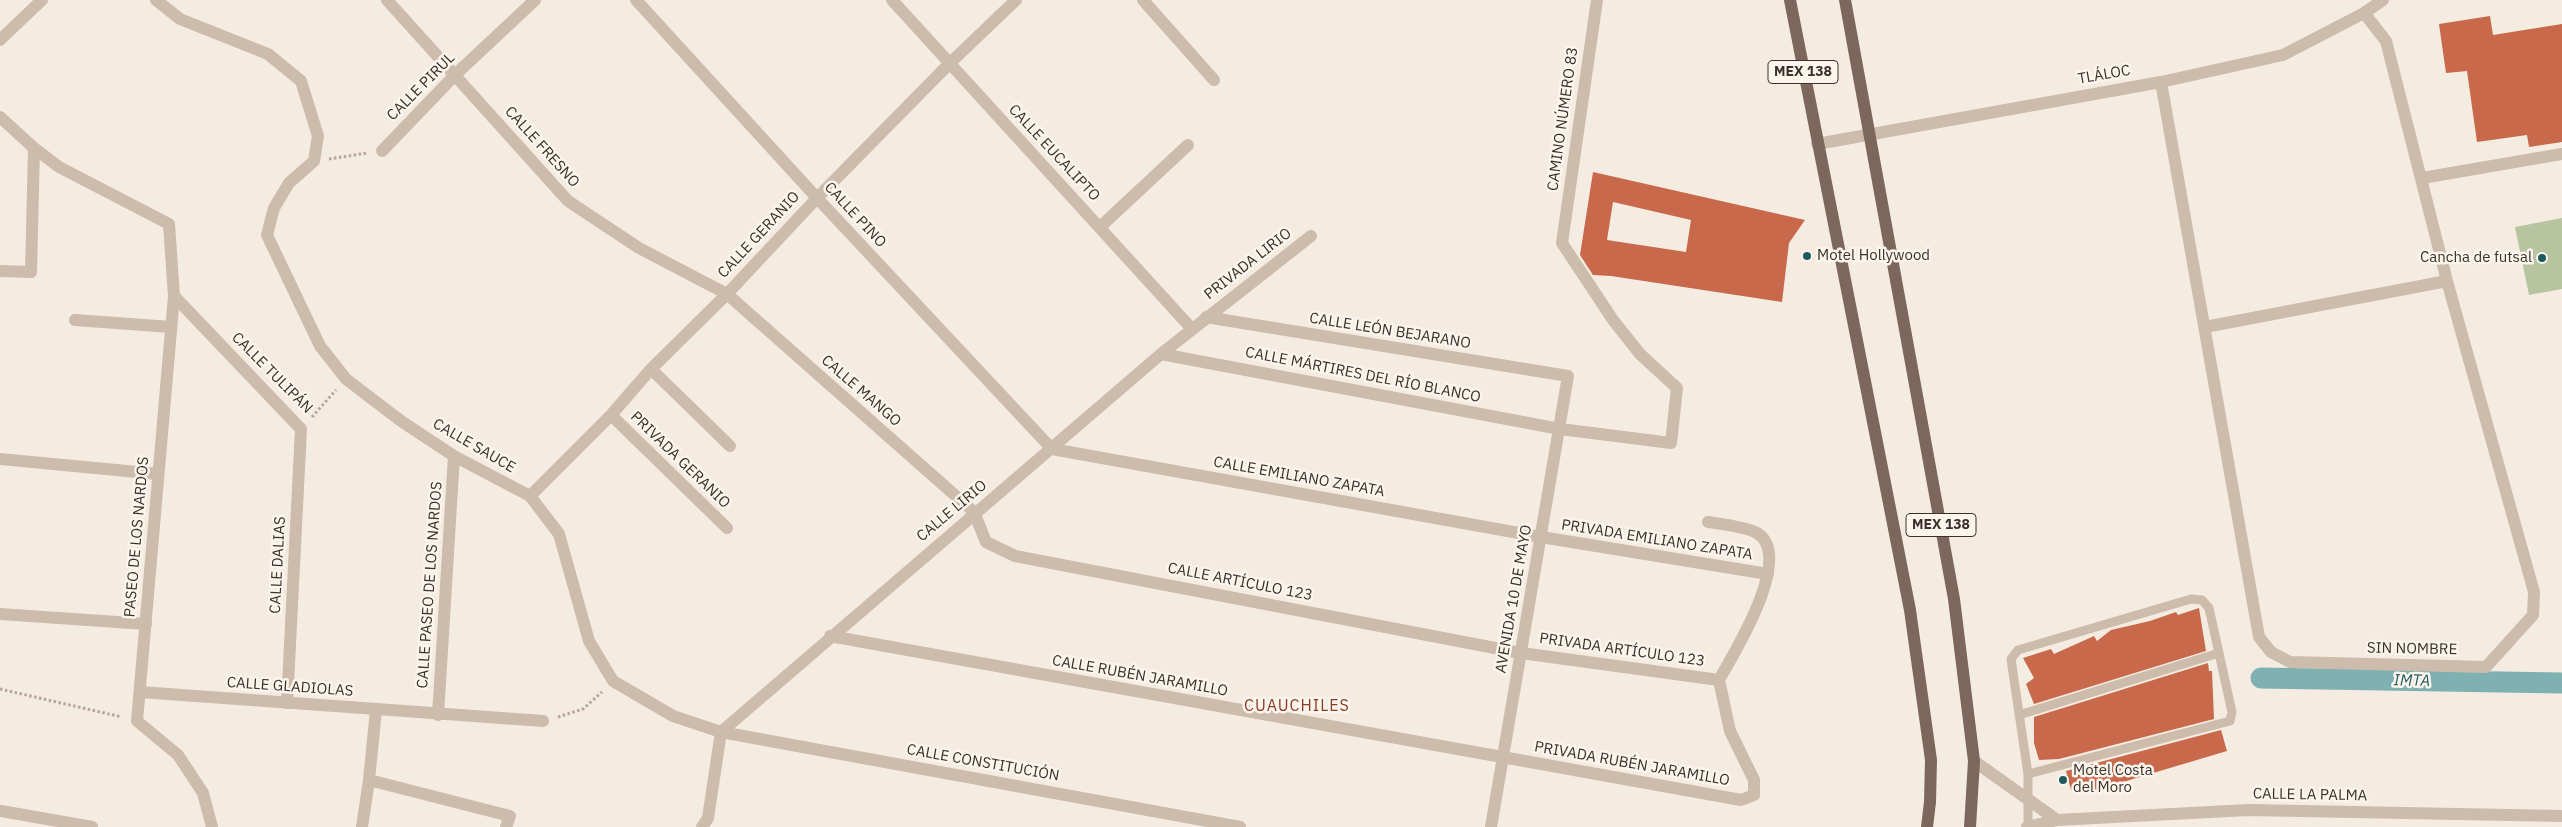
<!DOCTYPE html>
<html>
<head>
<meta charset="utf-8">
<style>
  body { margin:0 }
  canvas { display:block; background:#f4ebe1 }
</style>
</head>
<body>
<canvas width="2562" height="827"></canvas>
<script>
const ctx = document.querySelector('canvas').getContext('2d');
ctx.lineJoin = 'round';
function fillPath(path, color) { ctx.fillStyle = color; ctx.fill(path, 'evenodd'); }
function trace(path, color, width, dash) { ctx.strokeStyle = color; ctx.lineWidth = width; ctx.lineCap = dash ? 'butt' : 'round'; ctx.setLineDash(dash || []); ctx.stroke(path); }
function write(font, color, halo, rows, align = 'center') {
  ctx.font = font + ' "IBM Plex Sans",sans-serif'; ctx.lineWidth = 5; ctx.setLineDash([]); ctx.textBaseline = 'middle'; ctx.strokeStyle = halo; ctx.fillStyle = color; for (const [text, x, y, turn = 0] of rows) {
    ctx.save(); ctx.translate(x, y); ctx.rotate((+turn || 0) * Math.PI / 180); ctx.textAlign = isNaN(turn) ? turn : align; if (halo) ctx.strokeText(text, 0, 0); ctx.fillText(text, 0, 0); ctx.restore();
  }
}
const green = new Path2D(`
  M 2562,218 L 2562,289 L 2529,295 L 2515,227 Z`);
const canal = new Path2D(`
  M 2261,678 L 2562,683`);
const building = new Path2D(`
  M 2490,16 L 2493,35 L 2562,24 L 2562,142 L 2529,147 L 2527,135 L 2477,142 L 2467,71 L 2446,73 L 2439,24 Z
  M 1593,172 L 1805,220 L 1789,243 L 1782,302 L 1611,276 L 1593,275 L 1580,255 ZM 1613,202 L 1691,220 L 1686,252 L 1607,240 Z
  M 2199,608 L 2206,651 L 2034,704 L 2026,684 L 2034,678 L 2023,658 L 2051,649 L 2054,654 L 2094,636 L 2097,641 L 2111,630 L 2150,621 L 2176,612 L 2178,615 Z
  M 2208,663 L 2209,671 L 2212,671 L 2214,719 L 2059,759 L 2039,760 L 2034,743 L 2034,717 Z
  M 2221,730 L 2227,751 L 2096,790 L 2071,790 L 2066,771 Z`);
const path = new Path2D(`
  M 329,159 L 367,153
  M 312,417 L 336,390
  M 0,689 L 122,717
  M 558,717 L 583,709 L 602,692`);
const service = new Path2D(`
  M 2019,715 L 2219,653
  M 2028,827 L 2028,774 L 2011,659 L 2018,650 L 2191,599 L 2202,600 L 2209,608 L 2232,712 L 2230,721 L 2028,774`);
const minor = new Path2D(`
  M 156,0 L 180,19 L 268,54 L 301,81 L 318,136 L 314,161 L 289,183 L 274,208 L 267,235 L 320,346 L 346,379 L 401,421 L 454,456 L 530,496 L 559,534 L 589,641 L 613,681 L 673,716 L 721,732 L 1240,827
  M 387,0 L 568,201 L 639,248 L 727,294 L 974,512 L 986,542 L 1015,556 L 1521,653 L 1719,680
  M 636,0 L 817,198 L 1052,449 L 1541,537 L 1768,574
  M 892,0 L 1192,329
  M 1143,0 L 1214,80
  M 0,40 L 42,0
  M 2161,82 L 2259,637 L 2271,652 L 2290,662 L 2486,667 L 2533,615 L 2534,592 L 2447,281 L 2386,41 L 2364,13
  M 0,117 L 34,148 L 59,167 L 169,224 L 174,296 L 137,721 L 178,755 L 203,793 L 212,827
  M 1817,144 L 2161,82 L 2283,55 L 2364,13 L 2383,0
  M 382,151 L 456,74 L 535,0
  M 2422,178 L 2562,154
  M 1100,227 L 1188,145
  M 0,271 L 31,272 L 34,148
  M 174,296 L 301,429 L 287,703
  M 1206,317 L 1568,376 L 1491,827
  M 75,320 L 171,327
  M 2205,327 L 2447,281
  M 1161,354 L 1560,429 L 1671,443 L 1677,388 L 1640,354 L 1613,320 L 1562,243 L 1597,0
  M 651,369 L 730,446
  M 611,415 L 727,528
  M 0,459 L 158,474
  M 530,496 L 611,415 L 651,369 L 727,294 L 817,198 L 949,64 L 1016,0
  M 1708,522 C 1721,524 1747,527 1757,533 C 1795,556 1734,653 1719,680
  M 0,614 L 146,624
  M 830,636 L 1741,800 L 1754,795 L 1754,780 L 1730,731 L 1719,680
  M 140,692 L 543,721
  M 438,715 L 454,456
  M 721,732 L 1161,354 L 1311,236
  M 1974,761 L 2057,820
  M 369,780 L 510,816 L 506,827
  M 1,811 L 92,827
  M 362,827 L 369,780 L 376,710
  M 702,827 L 708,818 L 721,732
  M 2027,827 L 2057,820 L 2248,810 L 2562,816`);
const primary = new Path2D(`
  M 1790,0 L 1910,610 L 1931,760 L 1930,802 L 1927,827
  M 1845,0 L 1954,599 L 1974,761 L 1970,827`);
const markers = [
  [1807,256,5,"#1f5a5e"],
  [2542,258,5,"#1f5a5e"],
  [2063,780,5,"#1f5a5e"]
];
const shields = [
  [1803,72,70],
  [1941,525,70]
];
const shieldNames = [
  ["MEX 138",1803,72],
  ["MEX 138",1941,525]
];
const streetNames = [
  ["TLÁLOC",2104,75,-10],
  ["CALLE PIRUL",421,87,-45],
  ["CAMINO NÚMERO 83",1563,119,-82],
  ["CALLE FRESNO",542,147,48],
  ["CALLE EUCALIPTO",1054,153,47],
  ["CALLE PINO",855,215,47],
  ["CALLE GERANIO",759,235,-47],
  ["PRIVADA LIRIO",1248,264,-38],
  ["CALLE LEÓN BEJARANO",1390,331,9],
  ["CALLE TULIPÁN",272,373,45],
  ["CALLE MÁRTIRES DEL RÍO BLANCO",1363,375,11],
  ["CALLE MANGO",861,391,41],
  ["CALLE SAUCE",474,446,30],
  ["PRIVADA GERANIO",680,460,44],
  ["CALLE EMILIANO ZAPATA",1299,477,10],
  ["CALLE LIRIO",952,511,-40],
  ["PASEO DE LOS NARDOS",137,537,-85],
  ["PRIVADA EMILIANO ZAPATA",1657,540,9],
  ["CALLE DALIAS",278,565,-87],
  ["CALLE ARTÍCULO 123",1240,582,11],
  ["CALLE PASEO DE LOS NARDOS",430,585,-86],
  ["AVENIDA 10 DE MAYO",1514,599,-80],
  ["SIN NOMBRE",2412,649,1],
  ["PRIVADA ARTÍCULO 123",1622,650,8],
  ["CALLE RUBÉN JARAMILLO",1140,676,10],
  ["CALLE GLADIOLAS",290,687,4],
  ["CALLE CONSTITUCIÓN",983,763,10],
  ["PRIVADA RUBÉN JARAMILLO",1632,764,10],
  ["CALLE LA PALMA",2310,795,1]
];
const poiNames = [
  ["Motel Hollywood",1817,256],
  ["Cancha de futsal",2532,258,"right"],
  ["Motel Costa",2073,771],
  ["del Moro",2073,788]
];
const waterNames = [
  ["IMTA",2412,681,1]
];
const neighbourhoodNames = [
  ["CUAUCHILES",1297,706]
];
fillPath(green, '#b8c4a0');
trace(canal, '#7fb0b2', 21);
fillPath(building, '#c8694b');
trace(path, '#b9a596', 3, [2.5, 2.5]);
trace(service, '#cdbbac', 9);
trace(minor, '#cdbbac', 12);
trace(primary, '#7d675c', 12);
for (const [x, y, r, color] of markers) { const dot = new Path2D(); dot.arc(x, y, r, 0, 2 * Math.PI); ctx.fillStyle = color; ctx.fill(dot); trace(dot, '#fbf5ee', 2); }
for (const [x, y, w] of shields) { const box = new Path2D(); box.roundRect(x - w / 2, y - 11.5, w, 23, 4); ctx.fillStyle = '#fbf5ee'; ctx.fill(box); trace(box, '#3b302b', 1); }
write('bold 14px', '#3b302b', null, shieldNames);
write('15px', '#3b302b', '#fbf5ee', streetNames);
write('15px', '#3b302b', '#fbf5ee', poiNames, 'left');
write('italic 16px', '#1f5a5e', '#fbf5ee', waterNames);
ctx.letterSpacing = '1px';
write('16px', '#8c3b22', '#fbf5ee', neighbourhoodNames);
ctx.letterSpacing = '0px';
</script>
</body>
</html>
